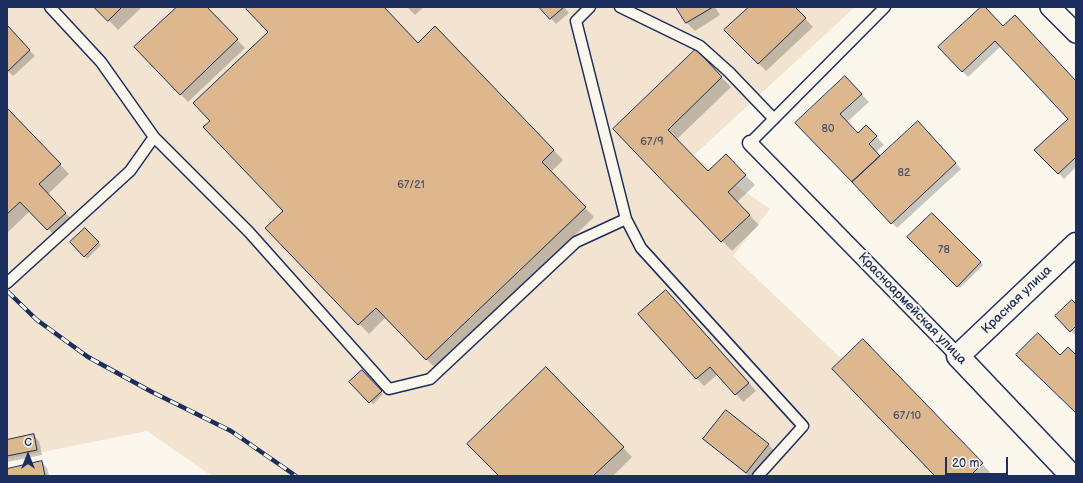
<!DOCTYPE html>
<html>
<head>
<meta charset="utf-8">
<style>
  body { margin:0 }
  #map { position:relative; width:1083px; height:483px; overflow:hidden; background:#fbf7ec; font-family:"Balsamiq Sans",sans-serif }
  canvas { display:block }
  .frame { position:absolute; inset:0; border:8px solid #1b2f5e; pointer-events:none }
  .north { position:absolute; left:8px; top:435px; width:40px; height:40px; -webkit-text-stroke:3px #fbf7ec; paint-order:stroke; rotate:0deg; font-size:11px; font-weight:700; line-height:16px; text-align:center; color:#1b2f5e }
  .north::after { content:''; display:block; margin:auto; width:14px; height:18px; background:#1b2f5e; clip-path:polygon(50% 0,100% 100%,50% 72%,0 100%) }
  .scale { position:absolute; left:945px; top:457px; width:63px; height:18px; box-sizing:border-box; border:2px solid #1b2f5e; border-top:0; padding-left:5px; font-size:12px; line-height:14px; white-space:nowrap; color:#1b2f5e; -webkit-text-stroke:3px #fbf7ec; paint-order:stroke }
</style>
</head>
<body>
<div id="map">
<canvas width="1083" height="483"></canvas>
<div class="frame"></div>
<div class="north">С</div>
<div class="scale">20 m</div>
</div>
<script>
const ctx = document.querySelector('canvas').getContext('2d');
ctx.lineJoin = 'round';
function fillPath(path, color) { ctx.fillStyle = color; ctx.fill(path, 'evenodd'); }
function trace(path, color, width, dash) { ctx.strokeStyle = color; ctx.lineWidth = width; ctx.lineCap = dash ? 'butt' : 'round'; ctx.setLineDash(dash || []); ctx.stroke(path); }
function write(font, color, halo, rows, align = 'center') {
  ctx.font = font + ' "Balsamiq Sans",sans-serif'; ctx.lineWidth = 4; ctx.setLineDash([]); ctx.textBaseline = 'middle'; ctx.strokeStyle = halo; ctx.fillStyle = color; for (const [text, x, y, turn = 0] of rows) {
    ctx.save(); ctx.translate(x, y); ctx.rotate((+turn || 0) * Math.PI / 180); ctx.textAlign = isNaN(turn) ? turn : align; if (halo) ctx.strokeText(text, 0, 0); ctx.fillText(text, 0, 0); ctx.restore();
  }
}
const built = new Path2D(`
  M 7,7 L 855,7 L 693,156 L 770,209 L 733,256 L 965,476 L 212,476 L 147,431 L 7,459 Z`);
const shadow = new Path2D(`
  M 96,7 L 142,7 L 118,30 Z
  M 178,7 L 206,7 L 245,48 L 188,102 L 136,47 Z
  M 250,7 L 383,7 L 418,44 L 445,37 L 563,160 L 551,172 L 594,217 L 436,369 L 386,317 L 369,334 L 266,228 L 284,211 L 211,121 L 269,32 Z
  M 407,7 L 424,7 L 415,15 Z
  M 540,7 L 564,7 L 569,13 L 556,24 Z
  M 678,7 L 715,7 L 720,15 L 695,31 L 687,23 Z
  M 750,7 L 794,7 L 813,27 L 766,71 L 726,30 Z
  M 983,7 L 1003,27 L 1076,82 L 1076,167 L 1064,179 L 1036,150 L 1069,119 L 1001,46 L 968,77 L 939,47 Z
  M 7,27 L 35,56 L 13,76 L 7,70 Z
  M 705,60 L 731,87 L 676,140 L 708,173 L 726,156 L 755,185 L 737,202 L 759,225 L 732,251 L 614,129 Z
  M 853,85 L 869,102 L 847,122 L 858,134 L 874,134 L 884,145 L 876,152 L 880,157 L 923,128 L 961,169 L 897,228 L 797,123 Z
  M 7,109 L 69,174 L 48,194 L 75,223 L 58,239 L 30,211 L 7,233 Z
  M 932,214 L 983,265 L 960,288 L 909,237 Z
  M 85,229 L 101,245 L 87,259 L 71,242 Z
  M 674,299 L 756,391 L 743,402 L 718,374 L 704,386 L 696,378 Z
  M 1076,305 L 1076,336 L 1057,316 Z
  M 863,341 L 990,472 L 985,476 L 936,476 Z
  M 546,369 L 632,457 L 613,476 L 500,476 Z
  M 362,371 L 383,394 L 373,404 L 351,382 Z
  M 34,436 L 39,441 L 42,455 L 7,462 L 7,441 Z
  M 704,439 L 769,445 L 776,452 L 757,476 L 749,476 Z
  M 42,462 L 47,468 L 49,476 L 7,476 L 7,470 Z`);
const building = new Path2D(`
  M 94,7 L 122,7 L 108,21 Z
  M 177,7 L 207,7 L 238,39 L 180,95 L 134,47 Z
  M 248,7 L 384,7 L 418,43 L 435,26 L 554,150 L 542,162 L 586,207 L 426,360 L 376,308 L 358,325 L 265,228 L 283,211 L 203,127 L 210,121 L 193,103 L 268,32 L 246,9 Z
  M 539,7 L 564,7 L 550,19 Z
  M 676,7 L 713,7 L 686,23 Z
  M 749,7 L 795,7 L 806,18 L 758,64 L 724,30 Z
  M 981,7 L 985,7 L 1003,26 L 1015,15 L 1076,81 L 1076,157 L 1058,174 L 1034,150 L 1068,119 L 995,41 L 962,72 L 938,47 Z
  M 7,25 L 30,50 L 7,72 Z
  M 696,49 L 722,77 L 668,130 L 708,171 L 726,154 L 746,175 L 728,192 L 750,215 L 721,242 L 613,129 Z
  M 845,76 L 862,94 L 840,114 L 858,133 L 866,125 L 877,136 L 869,144 L 880,156 L 852,182 L 795,123 Z
  M 7,108 L 61,164 L 39,184 L 66,213 L 47,230 L 20,202 L 7,214 Z
  M 918,121 L 956,163 L 891,224 L 852,182 Z
  M 932,213 L 981,262 L 957,287 L 907,237 Z
  M 85,228 L 99,242 L 84,257 L 70,242 Z
  M 666,290 L 749,383 L 735,395 L 710,367 L 696,379 L 638,314 Z
  M 1072,300 L 1076,304 L 1076,326 L 1070,332 L 1055,316 Z
  M 1038,333 L 1060,355 L 1068,347 L 1076,355 L 1076,413 L 1016,355 Z
  M 863,339 L 983,463 L 970,476 L 935,476 L 832,369 Z
  M 546,367 L 624,447 L 593,476 L 499,476 L 467,444 Z
  M 362,370 L 382,391 L 369,403 L 349,382 Z
  M 726,410 L 769,444 L 746,473 L 703,439 Z
  M 34,434 L 37,450 L 7,456 L 7,440 Z
  M 42,461 L 45,476 L 7,476 L 7,469 Z`);
const service = new Path2D(`
  M 50,7 L 101,62 L 154,137 L 249,232 L 389,389 L 430,379 L 576,242 L 626,219 L 576,21 L 590,7
  M 620,7 L 700,46 L 729,72 L 774,119
  M 750,143 L 885,7
  M 626,219 L 641,248 L 803,426 L 758,476
  M 7,283 L 130,171 L 154,137`);
const pedestrian = new Path2D(`
  M 750,143 L 958,356`);
const minor = new Path2D(`
  M 1050,7 L 1076,33`);
const tertiary = new Path2D(`
  M 1072,476 L 958,356 L 1076,244`);
const rail = new Path2D(`
  M 7,291 L 37,320 L 88,357 L 152,392 L 231,431 L 296,476`);
const numberNames = [
  ["80",828,129],
  ["67/9",652,142],
  ["82",904,173],
  ["67/21",411,185],
  ["78",944,250],
  ["67/10",907,416]
];
const streetNames = [
  ["Красная улица",1017,300,-44],
  ["Красноармейская улица",912,309,46]
];
fillPath(built, '#f2e4d0');
fillPath(shadow, '#0003');
fillPath(building, '#ddb88e');
trace(building, '#1b2f5e', 1);
trace(service, '#1b2f5e', 13);
trace(pedestrian, '#1b2f5e', 17);
trace(minor, '#1b2f5e', 22);
trace(tertiary, '#1b2f5e', 25);
trace(service, '#fbf7ec', 10);
trace(pedestrian, '#fbf7ec', 14);
trace(minor, '#fbf7ec', 19);
trace(tertiary, '#fbf7ec', 22);
trace(rail, '#1b2f5e', 4.5);
trace(rail, '#fbf7ec', 3, [9]);
write('11px', '#4c516a', null, numberNames);
write('13px', '#1b2f5e', '#fbf7ec', streetNames);
</script>
</body>
</html>
